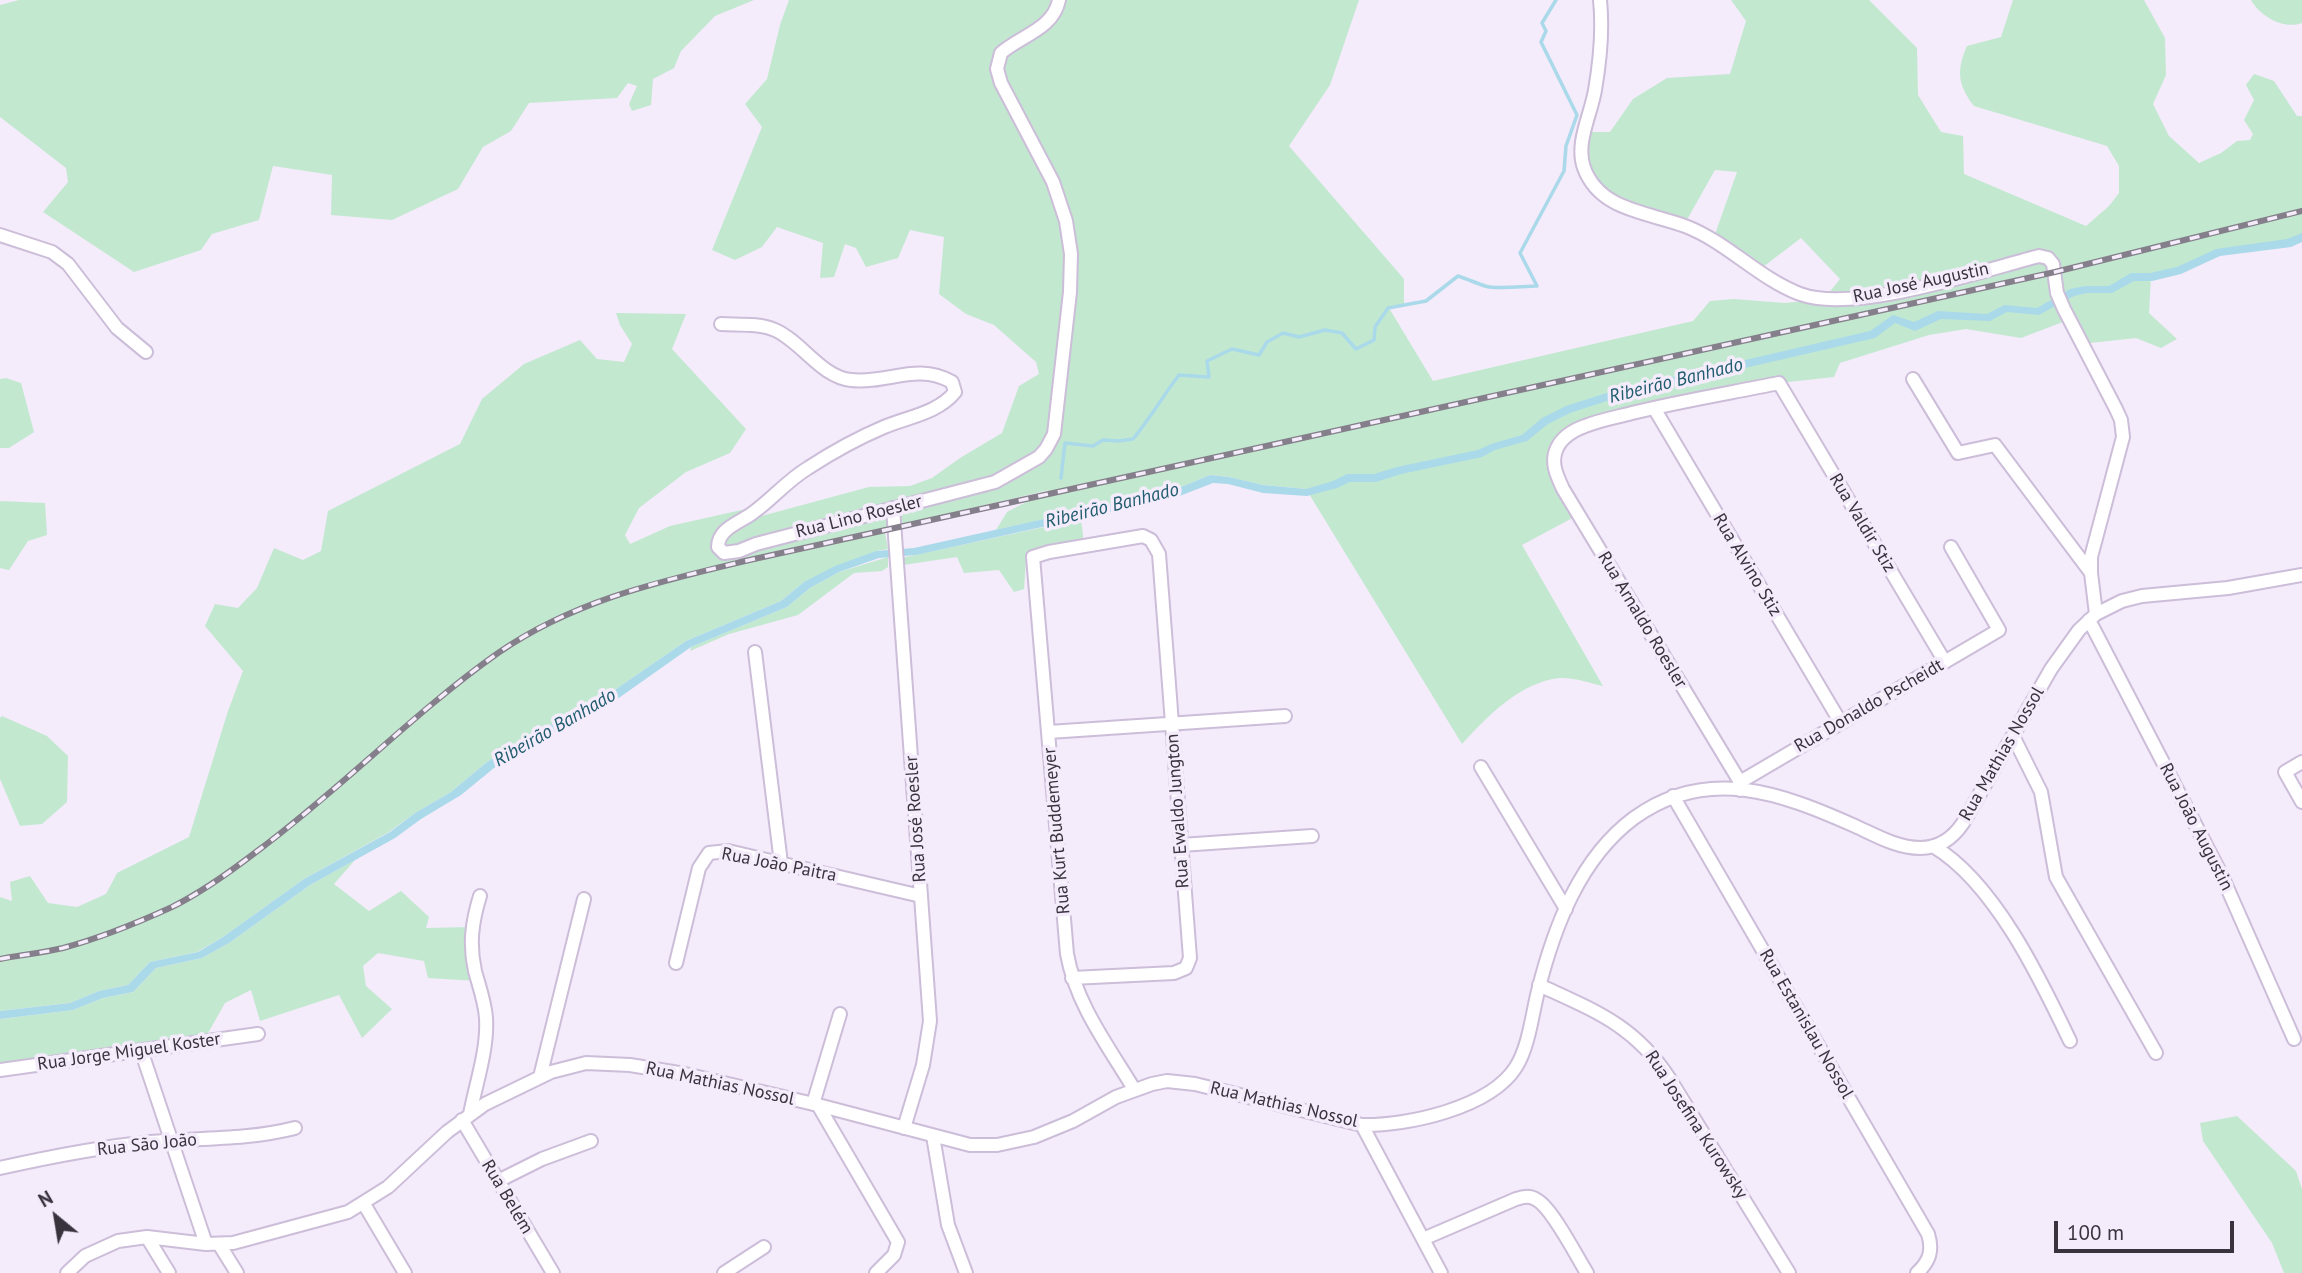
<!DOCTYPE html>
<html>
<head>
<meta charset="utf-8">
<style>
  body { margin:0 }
  #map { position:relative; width:2302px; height:1273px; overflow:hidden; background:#f4ebfb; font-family:"PT Sans",sans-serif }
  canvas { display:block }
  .north { position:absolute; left:21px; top:1182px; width:70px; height:70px; -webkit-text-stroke:5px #f4ebfb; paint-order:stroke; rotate:330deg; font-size:19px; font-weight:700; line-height:28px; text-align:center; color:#39333e }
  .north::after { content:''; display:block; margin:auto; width:24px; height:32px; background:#39333e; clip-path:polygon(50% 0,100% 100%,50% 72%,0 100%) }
  .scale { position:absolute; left:2054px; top:1221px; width:180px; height:32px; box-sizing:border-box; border:4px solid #39333e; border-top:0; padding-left:9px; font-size:21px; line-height:24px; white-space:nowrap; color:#39333e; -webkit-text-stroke:5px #f4ebfb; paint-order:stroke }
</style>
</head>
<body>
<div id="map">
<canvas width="2302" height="1273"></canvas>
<div class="north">N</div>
<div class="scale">100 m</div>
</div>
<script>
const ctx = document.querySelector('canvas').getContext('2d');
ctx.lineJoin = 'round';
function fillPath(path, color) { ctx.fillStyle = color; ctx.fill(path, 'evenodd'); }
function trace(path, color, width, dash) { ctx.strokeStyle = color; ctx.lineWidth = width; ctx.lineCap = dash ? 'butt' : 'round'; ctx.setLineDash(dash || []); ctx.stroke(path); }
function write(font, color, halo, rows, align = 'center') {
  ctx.font = font + ' "PT Sans",sans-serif'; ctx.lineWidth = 7; ctx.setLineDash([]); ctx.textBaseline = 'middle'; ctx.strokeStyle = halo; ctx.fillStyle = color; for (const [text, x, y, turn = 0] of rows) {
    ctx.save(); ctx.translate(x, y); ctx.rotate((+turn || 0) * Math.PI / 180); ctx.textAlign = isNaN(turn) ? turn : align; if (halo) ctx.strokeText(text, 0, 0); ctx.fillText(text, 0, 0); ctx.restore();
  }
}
const green = new Path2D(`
  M 19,0 L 754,0 L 715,16 L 681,51 L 674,68 L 653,79 L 651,105 L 632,111 L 629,104 L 637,86 L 628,83 L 617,98 L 529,103 L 511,131 L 483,147 L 458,189 L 392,220 L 331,215 L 332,175 L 273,166 L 259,220 L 212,234 L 201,250 L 134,272 L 43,212 L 68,182 L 66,168 L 0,117 L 0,5 Z
  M 789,0 L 1359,0 L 1330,85 L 1289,146 L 1404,279 L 1404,306 L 1389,308 L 1433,381 L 1693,321 L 1710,301 L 1734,299 L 1785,303 L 1824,299 L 1840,279 L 1801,238 L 1759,270 L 1713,240 L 1737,172 L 1715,170 L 1684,225 L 1620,206 L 1585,172 L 1585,132 L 1610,132 L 1633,99 L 1667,78 L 1730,74 L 1746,21 L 1731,0 L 1869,0 L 1917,48 L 1918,95 L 1941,132 L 1963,136 L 1964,174 L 2086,226 L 2109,206 L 2119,193 L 2119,166 L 2107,146 L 1974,106 C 1958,85 1956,71 1967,46 L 2001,37 L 2013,0 L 2144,0 L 2165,38 L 2166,75 L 2153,104 L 2169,136 L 2199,163 L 2221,153 L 2237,141 L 2250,140 L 2253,134 L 2244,120 L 2254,100 L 2246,85 L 2254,74 L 2274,81 L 2297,116 L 2302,116 L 2302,237 L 2217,253 L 2151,277 L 2149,313 L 2177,339 L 2161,348 L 2136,338 L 2081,344 L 2068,320 L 2021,338 L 1966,329 L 1929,335 L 1840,363 L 1834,377 L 1779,383 L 1585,426 L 1555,455 L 1578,515 L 1522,545 L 1603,686 C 1590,683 1573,677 1560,678 C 1520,682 1488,716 1462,744 L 1306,489 L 1263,485 L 1229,477 L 1210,475 L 1174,490 L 996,530 L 1007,512 L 1049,490 L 790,551 L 885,533 L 888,549 L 876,551 L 804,582 L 781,601 L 686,641 L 590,707 L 541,729 L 487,762 L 451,792 L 415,813 L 389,832 L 304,879 L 223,937 L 197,952 L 150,962 L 128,985 L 99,991 L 70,1003 L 0,1011 L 0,897 L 12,901 L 10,882 L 30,876 L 48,903 L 77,907 L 106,894 L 117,873 L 189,837 L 228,711 L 243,671 L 205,626 L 215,604 L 238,608 L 257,588 L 274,548 L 303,560 L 321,551 L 328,511 L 460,444 L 482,399 L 524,364 L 580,340 L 597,359 L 624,362 L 632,344 L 620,325 L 616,313 L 686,314 L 672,349 L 746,429 L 730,453 L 686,472 L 639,508 L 625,535 L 630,544 L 670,526 L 764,505 L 743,521 L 869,487 L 910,486 L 932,478 L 960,458 L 1002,433 L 1019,386 L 1039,374 L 1036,362 L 994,325 L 966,314 L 939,294 L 944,237 L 910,230 L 898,258 L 866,267 L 856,248 L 845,244 L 834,277 L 820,278 L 823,243 L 777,227 L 762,247 L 735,260 L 712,250 L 762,127 L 745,104 L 767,79 L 780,25 Z
  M 2251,0 L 2302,0 L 2302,23 C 2283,30 2260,16 2251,0 Z
  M 6,378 L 21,383 L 34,432 L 9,448 L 0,448 L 0,379 Z
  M 0,501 L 45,503 L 47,535 L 28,541 L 9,570 L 0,568 Z
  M 1081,519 L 1084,544 L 1032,553 L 1026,560 L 1024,589 L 1014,592 L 999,570 L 964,573 L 957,557 L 903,565 L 901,558 Z
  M 888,557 L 888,567 L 882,571 L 854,573 L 798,615 L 729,634 L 690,651 L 691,647 L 787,607 L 810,588 L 839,572 Z
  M 2,716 L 47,736 L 68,756 L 67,802 L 42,824 L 20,826 L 0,779 L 0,718 Z
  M 355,860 L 334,884 L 369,911 L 401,891 L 429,917 L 426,928 L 471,927 L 478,981 L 428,978 L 424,961 L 378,953 L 363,966 L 366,986 L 392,1009 L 362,1038 L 339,995 L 260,1021 L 251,990 L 225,1003 L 203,1042 L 0,1070 L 0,1019 L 73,1010 L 103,998 L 133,992 L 156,968 L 202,958 L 229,943 L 310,885 Z
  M 2237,1116 L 2296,1171 L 2302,1189 L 2302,1273 L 2284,1273 L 2272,1243 L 2203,1141 L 2200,1123 Z`);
const water = new Path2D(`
  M 2302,233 L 2302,242 L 2291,247 L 2220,256 L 2181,274 L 2152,281 L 2134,281 L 2112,293 L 2087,293 L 2074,296 L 2039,315 L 2007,312 L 1990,321 L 1941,319 L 1915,331 L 1895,323 L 1875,338 L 1619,397 L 1570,413 L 1548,424 L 1527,441 L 1495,450 L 1482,457 L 1401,474 L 1376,482 L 1350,482 L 1337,488 L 1307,496 L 1263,493 L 1228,484 L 1213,483 L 1177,497 L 916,555 L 879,558 L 839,572 L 810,588 L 787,607 L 691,647 L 596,714 L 549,734 L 494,768 L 461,795 L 421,819 L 395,838 L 310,885 L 229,943 L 202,958 L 156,968 L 133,992 L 103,998 L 73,1010 L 0,1019 L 0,1011 L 70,1003 L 99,991 L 128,985 L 150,962 L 198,952 L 223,937 L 304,879 L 390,832 L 415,813 L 451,792 L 487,762 L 541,729 L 590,707 L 686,641 L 781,601 L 804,582 L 835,566 L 876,551 L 914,548 L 1174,490 L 1210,475 L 1229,477 L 1263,485 L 1306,489 L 1333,481 L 1347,474 L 1374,474 L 1397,467 L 1478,450 L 1491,444 L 1522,435 L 1542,418 L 1566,406 L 1616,390 L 1870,331 L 1893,315 L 1914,322 L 1938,311 L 1987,314 L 2004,305 L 2037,308 L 2070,289 L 2085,286 L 2109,286 L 2131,273 L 2150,273 L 2177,267 L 2216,249 L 2287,239 Z`);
const stream = new Path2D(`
  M 1061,478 L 1065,443 L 1093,446 L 1103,440 L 1119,441 L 1133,439 C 1150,418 1163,396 1179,375 L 1209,377 L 1207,361 L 1232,349 L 1259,355 L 1267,342 L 1283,333 L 1299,337 L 1325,330 L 1342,333 L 1356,349 L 1374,340 L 1375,327 L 1388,308 L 1426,301 L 1458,276 C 1467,279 1476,283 1485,286 C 1498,290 1523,286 1537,286 L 1520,253 L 1564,171 L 1566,146 L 1577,115 L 1541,42 L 1546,31 L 1542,23 L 1556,0`);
const minor = new Path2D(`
  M 1600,0 C 1603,29 1600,61 1595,90 C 1591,115 1575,143 1584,168 C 1600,211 1648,212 1685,226 C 1727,242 1758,278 1800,294 C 1854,314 1981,271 2039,256 L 2048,258 L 2053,264 L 2057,293 L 2064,309 L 2116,409 L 2121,420 L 2123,437 L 2091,557 L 2091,573 L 2096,614
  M 0,235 L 52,252 L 68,264 L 117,328 L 146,352
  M 721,324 C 738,325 759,323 775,330 C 802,342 821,377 851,380 C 889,384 916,362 952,382 L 955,392 C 938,413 908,417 884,427 C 858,438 831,453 808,468 C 788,480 773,498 754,512 C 740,523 718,528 718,547 L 724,553 L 739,551 L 756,544 L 995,482 L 1039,457 L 1046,449 L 1054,434 L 1070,292 L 1071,254 L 1066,221 L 1053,182 L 1001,83 L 997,69 L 1001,53 C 1022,35 1053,29 1059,0
  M 1913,379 L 1958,453 L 1995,445 L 2091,573
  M 1654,408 L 1841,723
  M 893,508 L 930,1021 L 923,1065 L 904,1128
  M 2089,620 L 2222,876 L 2294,1039
  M 755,652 L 781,863
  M 1049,732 L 1285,716
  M 2013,736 L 2041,792 L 2056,877 L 2156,1053
  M 2302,762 L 2285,772 L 2302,802
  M 1481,767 L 1566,909
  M 1740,782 L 1999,630 L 1951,547
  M 1740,790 L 1740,782 L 1563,489 C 1557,476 1550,462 1557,448 C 1562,437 1574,430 1585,426 C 1600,420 1617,417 1632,413 C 1681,401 1730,393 1779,383 L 1945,662
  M 1673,796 L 1928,1234 C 1933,1250 1930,1261 1917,1273
  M 1181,845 L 1312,836
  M 1933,846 C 1994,882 2040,978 2070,1041
  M 676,963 L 699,868 L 709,853 L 728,851 L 921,896
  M 1072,978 L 1174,973 L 1186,968 L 1190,958 L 1159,554 L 1151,540 L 1143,536 L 1049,552 L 1033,557 L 1067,954 C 1076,1004 1108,1046 1134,1089
  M 1539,985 C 1595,1011 1634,1025 1669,1078 L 1789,1273
  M 141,1050 L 206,1244
  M 0,1070 L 258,1034
  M 540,1077 L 584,899
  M 813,1104 L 840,1014
  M 818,1105 L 898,1242 L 894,1255 L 876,1273
  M 470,1114 C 476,1083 488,1049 486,1018 C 485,1002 479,986 475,971 C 469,944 472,922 480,896
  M 462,1120 L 553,1273
  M 1362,1125 L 1441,1273
  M 933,1136 L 948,1225 L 966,1273
  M 0,1168 C 49,1157 99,1147 150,1142 C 198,1138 248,1140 295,1128
  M 498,1181 L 542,1159 L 591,1141
  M 364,1204 L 405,1273
  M 147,1237 L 169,1273
  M 1423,1239 L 1516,1199 C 1524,1197 1529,1195 1537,1200 C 1552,1208 1577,1257 1587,1273
  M 219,1244 L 237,1273
  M 67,1273 L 85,1256 L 118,1241 L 147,1237 L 206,1244 L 233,1243 L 348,1212 L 388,1187 L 447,1132 L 485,1104 L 551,1072 L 586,1063 L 630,1065 L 685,1074 L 818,1105 L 970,1145 L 997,1145 L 1034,1137 L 1073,1121 L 1116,1097 L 1152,1084 L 1167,1081 L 1195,1084 L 1362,1125 C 1407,1126 1490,1108 1516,1067 C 1529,1046 1532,1015 1538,991 C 1554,927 1580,858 1634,818 C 1707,765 1781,793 1855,826 C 1875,835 1897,848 1920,848 C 1939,848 1953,838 1963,823 L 2051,669 L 2079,630 L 2096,614 L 2122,601 L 2142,596 L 2228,588 L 2302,575
  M 724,1273 L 764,1247`);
const rail = new Path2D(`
  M 0,959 C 21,955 42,953 63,948 C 100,938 137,923 172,907 C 202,892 230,872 256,852 C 340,790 413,713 498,653 C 573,601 657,582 745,561 L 2055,272 L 2302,211`);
const streetNames = [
  ["Rua José Augustin",1921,283,-12],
  ["Rua Lino Roesler",859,517,-14],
  ["Rua Valdir Stiz",1862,523,59],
  ["Rua Alvino Stiz",1747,565,59],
  ["Rua Arnaldo Roesler",1642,620,59],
  ["Rua Donaldo Pscheidt",1869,706,-30],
  ["Rua Mathias Nossol",2002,754,-60],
  ["Rua Ewaldo Jungton",1178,811,-94],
  ["Rua José Roesler",916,819,-94],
  ["Rua João Augustin",2196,827,63],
  ["Rua Kurt Buddemeyer",1057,831,-95],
  ["Rua João Paitra",779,865,11],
  ["Rua Estanislau Nossol",1806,1024,60],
  ["Rua Jorge Miguel Koster",129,1052,-8],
  ["Rua Mathias Nossol",720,1084,12],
  ["Rua Mathias Nossol",1284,1105,13],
  ["Rua Josefina Kurowsky",1696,1125,57],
  ["Rua São João",147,1145,-6],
  ["Rua Belém",507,1197,59]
];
const waterNames = [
  ["Ribeirão Banhado",1676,381,-14],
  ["Ribeirão Banhado",1112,506,-14],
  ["Ribeirão Banhado",555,728,-30]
];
fillPath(green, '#c2e9d0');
fillPath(water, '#aad9ea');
trace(stream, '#aad9ea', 3.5);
trace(minor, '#ccbdd8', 16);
trace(minor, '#fff', 12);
trace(rail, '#857e8b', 6);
trace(rail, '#f4ebfb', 3.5, [10]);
write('18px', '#39333e', '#f4ebfb', streetNames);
write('italic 19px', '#215d6f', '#f4ebfb', waterNames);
</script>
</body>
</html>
